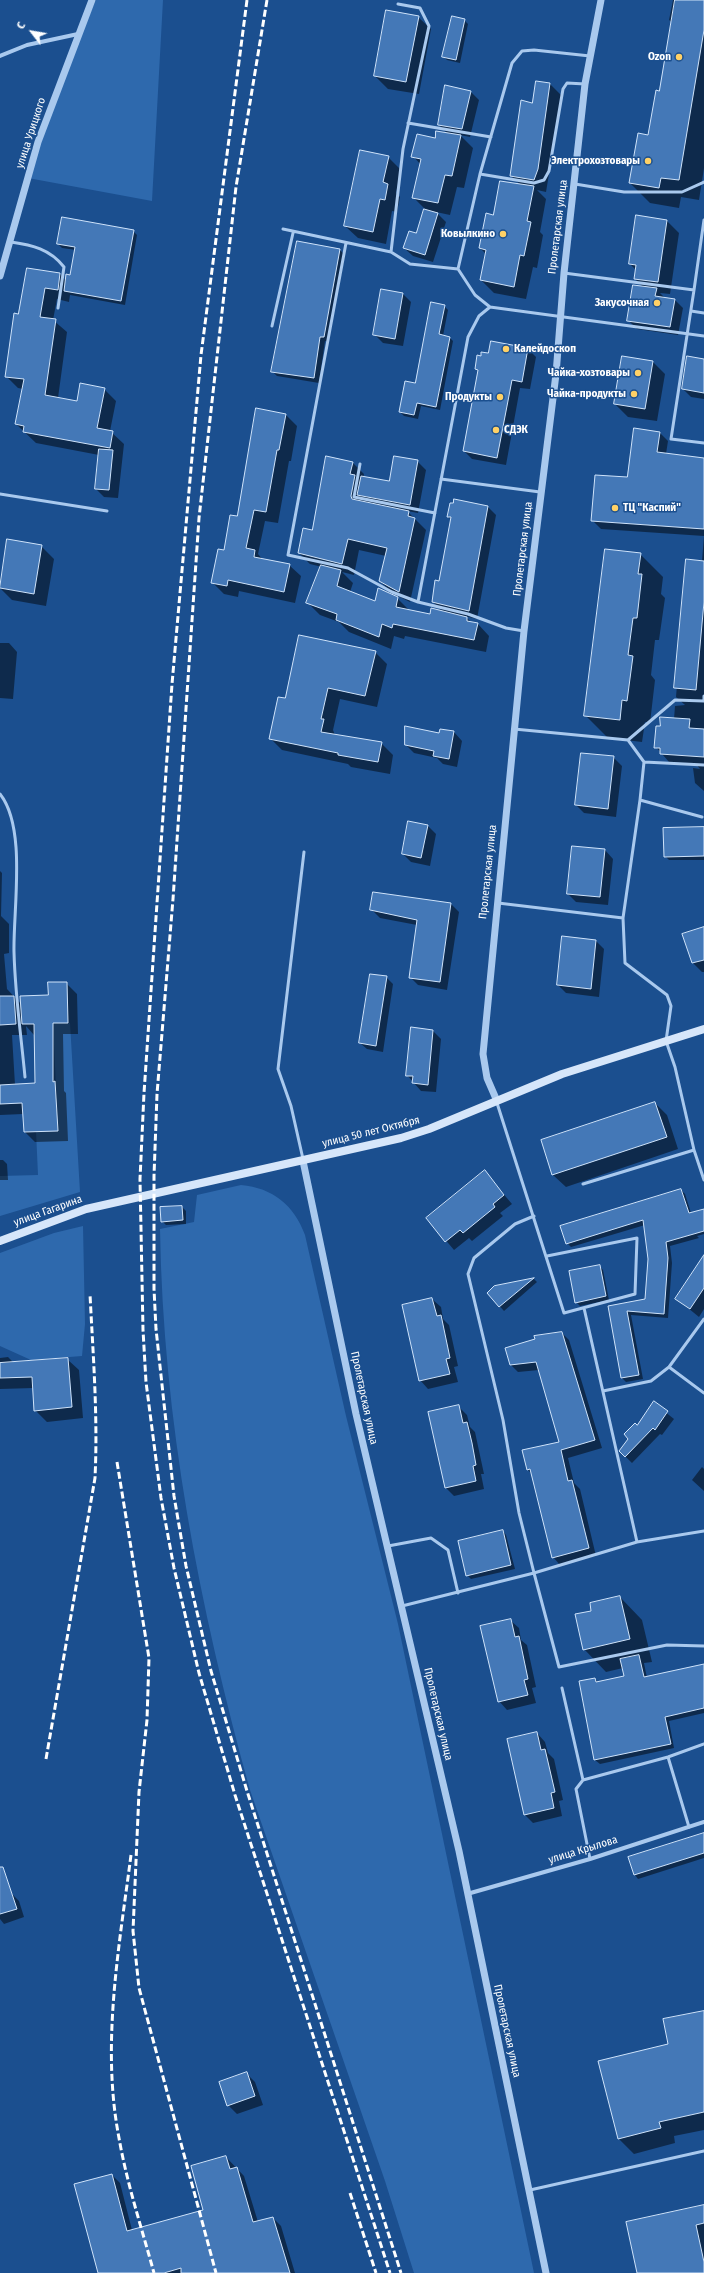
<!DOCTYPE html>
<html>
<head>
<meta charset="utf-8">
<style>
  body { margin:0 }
  #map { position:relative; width:704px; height:2273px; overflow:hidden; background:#1b4f8f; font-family:"Fira Sans Condensed",sans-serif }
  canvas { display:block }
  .north { position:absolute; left:12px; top:12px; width:40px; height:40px; -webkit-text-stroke:3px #1b4f8f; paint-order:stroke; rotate:301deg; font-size:11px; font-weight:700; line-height:16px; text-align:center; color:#fff }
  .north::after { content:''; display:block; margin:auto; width:14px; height:18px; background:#fff; clip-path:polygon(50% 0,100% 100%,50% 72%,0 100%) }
</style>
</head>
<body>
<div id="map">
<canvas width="704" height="2273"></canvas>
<div class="north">С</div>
</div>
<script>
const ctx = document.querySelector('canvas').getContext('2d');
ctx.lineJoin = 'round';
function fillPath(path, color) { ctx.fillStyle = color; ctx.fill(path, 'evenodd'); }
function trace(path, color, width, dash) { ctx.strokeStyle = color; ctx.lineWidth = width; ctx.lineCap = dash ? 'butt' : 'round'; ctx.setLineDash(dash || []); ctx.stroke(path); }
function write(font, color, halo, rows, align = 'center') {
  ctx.font = font + ' "Fira Sans Condensed",sans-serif'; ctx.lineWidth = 3; ctx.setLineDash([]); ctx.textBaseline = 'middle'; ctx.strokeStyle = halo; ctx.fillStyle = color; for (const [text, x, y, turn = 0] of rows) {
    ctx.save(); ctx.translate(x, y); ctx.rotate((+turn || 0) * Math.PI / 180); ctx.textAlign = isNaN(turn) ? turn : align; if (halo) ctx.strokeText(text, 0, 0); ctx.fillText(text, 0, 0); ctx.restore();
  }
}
const green = new Path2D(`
  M 96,0 L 163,0 L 152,201 L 28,178 L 78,41 Z
  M 53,1023 L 70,1023 L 80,1192 L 0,1216 L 0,1176 L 38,1175 L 36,1131 L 58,1131 Z
  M 241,1185 C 273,1188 294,1205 305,1235 L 346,1416 L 398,1624 L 534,2273 L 414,2273 L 385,2181 L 250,1790 C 199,1606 163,1421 160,1229 L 194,1222 L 197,1195 Z
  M 83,1226 L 85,1324 L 82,1356 L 31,1360 L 0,1346 L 0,1253 L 54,1233 Z`);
const shadow = new Path2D(`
  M 673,0 L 704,0 L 704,168 L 699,200 L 681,197 L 679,208 L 650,203 L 630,183 L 649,136 L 660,92 L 672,22 L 669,20 Z
  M 418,17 L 431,29 L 419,94 L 388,89 L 375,76 Z
  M 464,20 L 468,24 L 460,63 L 447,60 L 443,56 Z
  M 550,84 L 562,96 L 546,192 L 537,190 L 546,199 L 540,232 L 543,235 L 537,268 L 533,267 L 526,299 L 494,293 L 481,280 L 486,254 L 480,248 L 494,216 L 521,185 L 511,176 L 533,104 Z
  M 470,91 L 479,100 L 470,137 L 460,135 L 473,148 L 464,188 L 457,187 L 450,215 L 436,212 L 446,222 L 433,262 L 413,256 L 404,248 L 417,234 L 425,209 L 413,197 L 421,165 L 413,156 L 436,139 L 448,134 L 439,125 Z
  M 388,157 L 401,170 L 396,193 L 400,197 L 397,212 L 392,211 L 386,244 L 358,238 L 345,226 Z
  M 637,216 L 667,221 L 679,233 L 670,294 L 660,293 L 665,298 L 674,299 L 683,308 L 678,335 L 637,329 L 628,320 L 643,287 L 635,279 L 636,270 L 630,264 Z
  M 133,231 L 137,235 L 125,305 L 70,295 L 69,302 L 57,299 L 53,320 L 67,332 L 58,398 L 77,402 L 104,389 L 116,401 L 110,431 L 124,444 L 118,498 L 104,497 L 96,489 L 99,455 L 36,443 L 16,424 L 23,389 L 18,388 L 6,376 L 28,269 L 60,274 L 66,281 L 71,276 L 76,250 L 62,248 L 58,244 Z
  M 340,250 L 345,255 L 328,342 L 325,341 L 319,383 L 277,376 L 272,371 Z
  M 403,294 L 411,302 L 403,346 L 383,343 L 375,335 Z
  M 444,306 L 448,310 L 443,336 L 449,337 L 453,341 L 440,410 L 421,406 L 418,419 L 404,416 L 400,412 L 416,384 Z
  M 528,349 L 536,357 L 530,389 L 520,388 L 506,465 L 472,459 L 464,451 L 479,372 L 476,369 L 482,357 L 489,354 Z
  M 704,360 L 704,399 L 691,397 L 683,389 Z
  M 652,361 L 665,374 L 657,421 L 628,417 L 615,404 Z
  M 286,415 L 297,426 L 291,461 L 289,461 L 278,523 L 265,521 L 258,554 L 263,560 L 289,565 L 301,576 L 295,603 L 239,591 L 238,597 L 224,594 L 212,582 L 237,517 Z
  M 660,433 L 668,441 L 666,454 L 704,459 L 704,791 L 695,783 L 693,768 L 700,769 L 696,764 L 669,762 L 656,747 L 661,727 L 674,719 L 675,706 L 685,705 L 676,697 L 687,560 L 702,561 L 704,536 L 601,529 L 593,521 L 628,478 Z
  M 417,461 L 426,470 L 418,513 L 407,511 L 426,530 L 410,602 L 392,593 L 380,581 L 386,556 L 359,550 L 354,575 L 342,572 L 353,583 L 350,592 L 375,602 L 397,598 L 410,611 L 430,615 L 443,612 L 433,602 L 440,582 L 451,520 L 448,516 L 488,507 L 496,515 L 477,619 L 465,616 L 471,622 L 477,623 L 489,636 L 486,652 L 405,636 L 404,639 L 394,636 L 391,649 L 349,632 L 339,622 L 320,615 L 308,603 L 322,567 L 310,564 L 299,553 L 352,462 L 364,474 L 363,478 L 390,482 Z
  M 8,540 L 41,546 L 54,559 L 46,606 L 12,600 L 0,588 Z
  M 640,554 L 663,577 L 661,594 L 665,598 L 659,640 L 655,640 L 651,675 L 655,680 L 650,723 L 645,722 L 642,742 L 608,738 L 585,715 Z
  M 0,643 L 9,643 L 17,652 L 13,699 L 0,698 Z
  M 375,652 L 387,664 L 377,707 L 340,699 L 333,730 L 335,735 L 381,743 L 393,755 L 390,774 L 351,767 L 348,764 L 282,750 L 270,738 L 286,700 Z
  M 440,730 L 454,732 L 462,741 L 457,767 L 443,764 L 437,758 L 414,753 L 406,745 L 439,734 Z
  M 613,757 L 622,766 L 616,817 L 584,813 L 576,805 Z
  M 428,826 L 436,834 L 430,866 L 411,862 L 403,854 Z
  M 704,828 L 704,860 L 669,860 L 665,856 Z
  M 573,847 L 605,850 L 613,859 L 608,905 L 576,902 L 568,894 Z
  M 0,871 L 2,873 L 1,916 L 9,924 L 9,953 L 4,954 L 7,989 L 22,1005 L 49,996 L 66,983 L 77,994 L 78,1034 L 63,1034 L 64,1091 L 66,1093 L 68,1141 L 35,1142 L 25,1132 L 23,1114 L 0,1115 ZM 26,1026 L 34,1035 L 37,1084 L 15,1085 L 12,1035 L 27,1035 Z
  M 374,893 L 451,904 L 459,912 L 447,990 L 418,985 L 410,977 L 417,925 L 380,918 L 372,910 Z
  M 704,928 L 704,972 L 702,972 L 693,963 L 684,934 Z
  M 596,941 L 604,949 L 599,997 L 566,993 L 558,985 Z
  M 386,977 L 393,984 L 383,1052 L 367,1049 L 360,1043 Z
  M 433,1031 L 441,1039 L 436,1092 L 421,1091 L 407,1075 Z
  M 655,1103 L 667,1115 L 678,1149 L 566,1187 L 553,1175 L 542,1141 Z
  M 0,1160 L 3,1160 L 7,1164 L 8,1180 L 0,1180 Z
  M 484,1171 L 512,1204 L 500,1213 L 503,1216 L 472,1241 L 469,1238 L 454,1250 L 427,1218 Z
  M 681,1190 L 685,1194 L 691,1213 L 704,1210 L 704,1234 L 697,1236 L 699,1238 L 670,1246 L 672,1263 L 668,1318 L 631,1315 L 643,1379 L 626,1382 L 622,1378 L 609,1307 L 646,1300 L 649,1259 L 645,1225 L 571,1247 L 567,1243 Z
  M 182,1207 L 186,1211 L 186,1224 L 166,1225 L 162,1221 Z
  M 599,1266 L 603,1270 L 609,1300 L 580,1306 L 576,1302 Z
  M 534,1279 L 537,1282 L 504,1311 L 488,1293 L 495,1287 Z
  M 704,1281 L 704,1309 L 699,1317 L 677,1299 Z
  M 432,1299 L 441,1307 L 443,1319 L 449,1325 L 458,1366 L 454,1367 L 458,1382 L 428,1389 L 420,1380 Z
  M 562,1333 L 569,1340 L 602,1448 L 568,1458 L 574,1483 L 580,1489 L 596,1556 L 560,1565 L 553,1557 L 533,1475 L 528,1470 L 524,1451 L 560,1443 L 539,1370 L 518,1372 L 511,1365 Z
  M 8,1357 L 14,1363 L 67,1359 L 79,1370 L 83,1418 L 47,1422 L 35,1410 L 34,1388 L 0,1389 L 0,1358 Z
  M 654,1403 L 674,1419 L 662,1435 L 660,1434 L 632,1463 L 621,1452 Z
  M 458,1406 L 467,1415 L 470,1427 L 475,1432 L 484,1474 L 481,1474 L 484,1489 L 454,1496 L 446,1488 Z
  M 702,1467 L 704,1469 L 704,1491 L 692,1480 Z
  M 503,1531 L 506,1535 L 515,1569 L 471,1579 L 467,1575 Z
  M 620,1597 L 642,1620 L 652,1662 L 644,1663 L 647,1678 L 704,1665 L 704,1713 L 669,1721 L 674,1748 L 600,1764 L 595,1760 L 580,1682 L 595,1679 L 599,1683 L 625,1677 L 623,1668 L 606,1672 L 584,1649 L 593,1611 Z
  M 510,1620 L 519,1628 L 521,1640 L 527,1645 L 536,1687 L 532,1688 L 536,1703 L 507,1710 L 499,1701 Z
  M 537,1733 L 545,1742 L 548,1753 L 554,1759 L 563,1800 L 559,1801 L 562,1816 L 533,1823 L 525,1815 Z
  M 704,1835 L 704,1858 L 638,1879 L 635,1875 Z
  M 11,1893 L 19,1901 L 24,1917 L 4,1924 L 0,1919 L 0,1896 Z
  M 704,2012 L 704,2130 L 674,2136 L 675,2143 L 634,2154 L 619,2139 L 669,2045 Z
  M 247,2074 L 255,2082 L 263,2105 L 237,2114 L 228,2105 Z
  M 226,2157 L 244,2176 L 258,2222 L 273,2218 L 281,2226 L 295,2273 L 99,2273 L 112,2175 L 120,2183 L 132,2230 L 205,2211 Z
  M 704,2206 L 704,2273 L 638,2273 Z`);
const building = new Path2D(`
  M 675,0 L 704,0 L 704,30 L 679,180 L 661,178 L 659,188 L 629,183 L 638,133 L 648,135 L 656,90 L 659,91 Z
  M 386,10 L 419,16 L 406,82 L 374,76 Z
  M 452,16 L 465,19 L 456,60 L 442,57 Z
  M 536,81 L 550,83 L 538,169 L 534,180 L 510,176 L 521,100 L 532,103 Z
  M 445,85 L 471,91 L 462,129 L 438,125 Z
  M 436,131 L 461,135 L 452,176 L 445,175 L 438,203 L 412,198 L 421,159 L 411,157 L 417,134 L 435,138 Z
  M 360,150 L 389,156 L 383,182 L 388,184 L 385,200 L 380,199 L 373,232 L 344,226 Z
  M 500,181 L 534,186 L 527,221 L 531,222 L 524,256 L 520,255 L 514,287 L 480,280 L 486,250 L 479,248 L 486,213 L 493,215 Z
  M 424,209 L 438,213 L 425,255 L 403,248 L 409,231 L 416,233 Z
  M 636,215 L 667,220 L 658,282 L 634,279 L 636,265 L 629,264 Z
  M 62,217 L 134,230 L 121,301 L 64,291 L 66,274 L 70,275 L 75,247 L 57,244 Z
  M 297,241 L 340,249 L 324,337 L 320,337 L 314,378 L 271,372 Z
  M 27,268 L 60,273 L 58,290 L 45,288 L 40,317 L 56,319 L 45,395 L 77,401 L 80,383 L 105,388 L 97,428 L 113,431 L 110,448 L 23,432 L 24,426 L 15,424 L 24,379 L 5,377 L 14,313 L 18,314 Z
  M 633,285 L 657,288 L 655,296 L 675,299 L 670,327 L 627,321 Z
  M 381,289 L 403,293 L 395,339 L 373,335 Z
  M 431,302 L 445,305 L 439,334 L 450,337 L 436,407 L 417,403 L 414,415 L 399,412 L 405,381 L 415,383 Z
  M 491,341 L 528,348 L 522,382 L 512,380 L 497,458 L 463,451 L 478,370 L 475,369 L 477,355 L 481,356 L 481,352 L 488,353 Z
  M 622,356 L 653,361 L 645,409 L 614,404 Z
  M 687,356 L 704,359 L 704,393 L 682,389 Z
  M 256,408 L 286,414 L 279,450 L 277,450 L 266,512 L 254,510 L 246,548 L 255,550 L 254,557 L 290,564 L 284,592 L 228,580 L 227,586 L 211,583 L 218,549 L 224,550 L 230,515 L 237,516 Z
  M 634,428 L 660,432 L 657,452 L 704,458 L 704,529 L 591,521 L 595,475 L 627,477 Z
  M 99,449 L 113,450 L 109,490 L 95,489 Z
  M 326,456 L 353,462 L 350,474 L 355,475 L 351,496 L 352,499 L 409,511 L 408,516 L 415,518 L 399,592 L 379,581 L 387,548 L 348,539 L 342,564 L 298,553 L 303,528 L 312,530 Z
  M 394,456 L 418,460 L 410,505 L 357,495 L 361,476 L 389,481 Z
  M 454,499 L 488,506 L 469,611 L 432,602 L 435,580 L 439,581 L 451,517 L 447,517 L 450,503 L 453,503 Z
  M 7,539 L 42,545 L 34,594 L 0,588 Z
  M 605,549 L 641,553 L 638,574 L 642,574 L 637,618 L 633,618 L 628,655 L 633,656 L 627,701 L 622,700 L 620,720 L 584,716 Z
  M 686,559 L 704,561 L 704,602 L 696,690 L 674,688 Z
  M 321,565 L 341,570 L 337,586 L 375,601 L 378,588 L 398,597 L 396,607 L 430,614 L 431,608 L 467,617 L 467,621 L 478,623 L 474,640 L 393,624 L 392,628 L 382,624 L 379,637 L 336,620 L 337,614 L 306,603 Z
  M 299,635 L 376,651 L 365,696 L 328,688 L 321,719 L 324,719 L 321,732 L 382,742 L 378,762 L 338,755 L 338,753 L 269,739 L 278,697 L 285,698 Z
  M 660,717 L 690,719 L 689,728 L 704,729 L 704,757 L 660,754 L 660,748 L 654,748 L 656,726 L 660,726 Z
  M 405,726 L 439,733 L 440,729 L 454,731 L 449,759 L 433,756 L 434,751 L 405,745 Z
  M 581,753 L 614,756 L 608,809 L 575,805 Z
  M 408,821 L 428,825 L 421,858 L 402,854 Z
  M 704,827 L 704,856 L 664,857 L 663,828 Z
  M 572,846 L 605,849 L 600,897 L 567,894 Z
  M 373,892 L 451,903 L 440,982 L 409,978 L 417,920 L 370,910 Z
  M 704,927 L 704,960 L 692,963 L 682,934 Z
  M 562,936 L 596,940 L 591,989 L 557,985 Z
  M 370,974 L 387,976 L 376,1046 L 359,1043 Z
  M 48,982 L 67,982 L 68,1023 L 53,1023 L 53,1082 L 55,1081 L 58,1131 L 24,1132 L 22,1103 L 0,1104 L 0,1085 L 35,1083 L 34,1024 L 22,1024 L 20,996 L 48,995 Z
  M 0,996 L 14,996 L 16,1024 L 0,1025 Z
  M 411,1027 L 433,1030 L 428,1085 L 412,1083 L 413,1076 L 406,1076 Z
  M 655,1102 L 667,1137 L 552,1175 L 541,1140 Z
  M 485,1170 L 504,1195 L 493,1204 L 495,1207 L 463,1233 L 460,1230 L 445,1242 L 426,1218 Z
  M 681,1189 L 689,1213 L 704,1209 L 704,1231 L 666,1242 L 668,1258 L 664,1314 L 627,1311 L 639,1375 L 621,1378 L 608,1306 L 645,1299 L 648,1259 L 643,1220 L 566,1244 L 560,1226 Z
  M 182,1206 L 183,1220 L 161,1222 L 160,1207 Z
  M 704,1255 L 704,1288 L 690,1309 L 675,1299 Z
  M 600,1265 L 606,1296 L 575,1303 L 569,1271 Z
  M 534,1278 L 499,1307 L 487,1293 L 494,1286 Z
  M 432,1298 L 437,1316 L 441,1315 L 450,1358 L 446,1359 L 450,1374 L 419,1381 L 402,1305 Z
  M 562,1332 L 595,1440 L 561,1450 L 568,1481 L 572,1480 L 589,1548 L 552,1558 L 530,1469 L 527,1470 L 522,1450 L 559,1442 L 536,1362 L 510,1365 L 505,1348 L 535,1339 L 534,1336 Z
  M 68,1358 L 72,1407 L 34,1411 L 32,1377 L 0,1378 L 0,1363 Z
  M 654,1401 L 668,1411 L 655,1430 L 653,1428 L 625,1457 L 619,1451 L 628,1439 L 624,1434 L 635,1423 L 637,1425 Z
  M 459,1405 L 463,1423 L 467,1422 L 472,1443 L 476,1465 L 473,1466 L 476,1481 L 445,1488 L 428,1412 Z
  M 503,1530 L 511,1565 L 466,1576 L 458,1541 Z
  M 620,1596 L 630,1639 L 583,1650 L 575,1614 L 591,1611 L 590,1603 Z
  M 511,1619 L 515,1637 L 519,1636 L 528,1679 L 524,1680 L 528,1695 L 498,1702 L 480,1626 Z
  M 639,1655 L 644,1677 L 704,1664 L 704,1708 L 665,1717 L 671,1744 L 594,1760 L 579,1681 L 595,1678 L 596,1682 L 624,1676 L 620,1659 Z
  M 537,1732 L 541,1750 L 545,1749 L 555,1792 L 551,1793 L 554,1808 L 524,1815 L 507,1739 Z
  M 704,1833 L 704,1853 L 634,1875 L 628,1857 Z
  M 0,1867 L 3,1867 L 17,1909 L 0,1914 Z
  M 704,2011 L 704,2112 L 659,2122 L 661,2128 L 618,2139 L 598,2061 L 668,2044 L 663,2019 Z
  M 247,2072 L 255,2096 L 227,2106 L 219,2082 Z
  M 226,2156 L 230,2169 L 237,2167 L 253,2222 L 273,2217 L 290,2273 L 181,2273 L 181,2268 L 164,2273 L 98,2273 L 74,2184 L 112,2174 L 127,2231 L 203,2210 L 191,2166 Z
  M 704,2205 L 704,2223 L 696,2225 L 704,2262 L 704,2273 L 637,2273 L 626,2222 Z`);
const service = new Path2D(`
  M 590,56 L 534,50 L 522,51 L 512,63 L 480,174 L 458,269 L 475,295 L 490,307 L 704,336
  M 408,123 L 491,137
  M 480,174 L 534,183 L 544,180 L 549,171 L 563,89 L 567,83 L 585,84
  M 575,184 L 624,192 L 682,192 L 704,182
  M 283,229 L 391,252 L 410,264 L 458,269
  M 11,242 C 32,245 50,249 64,267 L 58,308
  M 346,243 L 288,555 L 348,568 L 392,592 L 418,602
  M 391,252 L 403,149 L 429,26 L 420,8 L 398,4
  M 564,273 L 694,290 L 704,220
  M 694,290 L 671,439 L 704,443
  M 490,307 L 479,316 L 468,337 L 418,602 L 468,614 L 506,628 L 524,631
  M 691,311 L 704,313
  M 272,326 L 293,233
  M 360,464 L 354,497 L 435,513
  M 441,479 L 540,492
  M 0,494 L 107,511
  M 514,729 L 628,740 L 675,700 L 704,701 L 704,696
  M 628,740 L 644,762 L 704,765
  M 644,762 L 640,800 L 702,817
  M 0,794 C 27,828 13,909 14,952 C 15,994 21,1035 25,1077
  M 498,903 L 623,918 L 625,963 L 667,995 L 671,1006 L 666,1041 L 675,1067 L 694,1150 L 704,1180
  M 623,918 L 640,800
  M 497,1103 L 564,1313 L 635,1294 L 637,1238 L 547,1256
  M 303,1159 L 291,1106 L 278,1069 L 304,852
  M 583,1184 L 694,1150
  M 584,1308 L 637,1542
  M 669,1367 L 704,1393
  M 603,1391 L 651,1381 L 669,1367 L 704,1319
  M 704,1531 L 637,1542 L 534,1573 L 559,1667 L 667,1645 L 704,1646
  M 388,1546 L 431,1538 L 448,1550 L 458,1593
  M 402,1606 L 534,1573 L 519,1513 L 503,1420 L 468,1274 L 474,1258 L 515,1224 L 534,1216
  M 562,1688 L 583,1780 L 576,1789 L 590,1859
  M 668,1757 L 689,1827
  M 583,1780 L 668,1757 L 704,1744
  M 530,2190 L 704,2151`);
const minor = new Path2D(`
  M 0,56 L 27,45 L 78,34
  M 467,1894 L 590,1859 L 704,1822`);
const tertiary = new Path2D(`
  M 0,276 L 38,142 L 92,0
  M 497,1101 L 487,1078 L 483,1054 L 524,631 L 556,374 L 564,273 L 585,84 L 601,0
  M 303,1161 L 356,1414 L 459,1851 L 546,2273`);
const secondary = new Path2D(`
  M 0,1241 L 86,1209 L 401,1138 L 429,1129 L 562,1074 L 704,1029`);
const rail = new Path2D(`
  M 247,0 L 201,355 L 172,684 L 144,1093 L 140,1179 L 143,1330 L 146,1382 L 161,1498 L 174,1568 L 199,1673 L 235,1795 L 390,2273
  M 267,0 L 236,187 L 199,518 L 173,899 L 157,1094 L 154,1176 L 154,1289 L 156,1329 L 174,1496 L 186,1566 L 211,1671 L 247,1791 L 401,2273
  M 117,1462 L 149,1658 L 147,1720 L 139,1792 L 133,1931 L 139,1988 L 216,2273
  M 46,1759 L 95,1478 C 98,1416 93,1355 90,1294
  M 131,1855 C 119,1948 101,2045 119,2138 C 127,2184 142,2229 154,2273
  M 350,2193 L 376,2273`);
const markers = [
  [679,57,4,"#ffd166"],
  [648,161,4,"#ffd166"],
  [503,234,4,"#ffd166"],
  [657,303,4,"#ffd166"],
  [506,349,4,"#ffd166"],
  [638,373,4,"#ffd166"],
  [634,394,4,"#ffd166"],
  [500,397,4,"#ffd166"],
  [496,430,4,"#ffd166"],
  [615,508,4,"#ffd166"]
];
const poiNames = [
  ["Ozon",671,57],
  ["Электрохозтовары",640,161],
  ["Ковылкино",495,234],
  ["Закусочная",649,303],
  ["Калейдоскоп",514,349,"left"],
  ["Чайка-хозтовары",630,373],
  ["Чайка-продукты",626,394],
  ["Продукты",492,397],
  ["СДЭК",504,430,"left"],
  ["ТЦ \"Каспий\"",623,508,"left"]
];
const streetNames = [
  ["улица Урицкого",31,133,-72],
  ["Пролетарская улица",558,227,-83],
  ["Пролетарская улица",523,549,-83],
  ["Пролетарская улица",488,872,-84],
  ["улица 50 лет Октября",371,1132,-14],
  ["улица Гагарина",48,1211,-20],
  ["Пролетарская улица",364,1398,78],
  ["Пролетарская улица",438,1714,77],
  ["улица Крылова",583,1850,-17],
  ["Пролетарская улица",507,2031,78]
];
fillPath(green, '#2e69ad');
fillPath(shadow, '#0007');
fillPath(building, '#4478b7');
trace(building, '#cfe3fa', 1);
trace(service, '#a9c9ee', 3);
trace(minor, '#a9c9ee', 4);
trace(tertiary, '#a9c9ee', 7);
trace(secondary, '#d6e6fa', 8);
trace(rail, '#fff', 3, [7, 3]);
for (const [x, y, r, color] of markers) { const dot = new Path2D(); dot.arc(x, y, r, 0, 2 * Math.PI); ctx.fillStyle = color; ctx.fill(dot); trace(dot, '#1b4f8f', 1.5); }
write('bold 11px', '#fff', '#1b4f8f', poiNames, 'right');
write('11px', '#fff', '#1b4f8f', streetNames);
</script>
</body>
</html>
